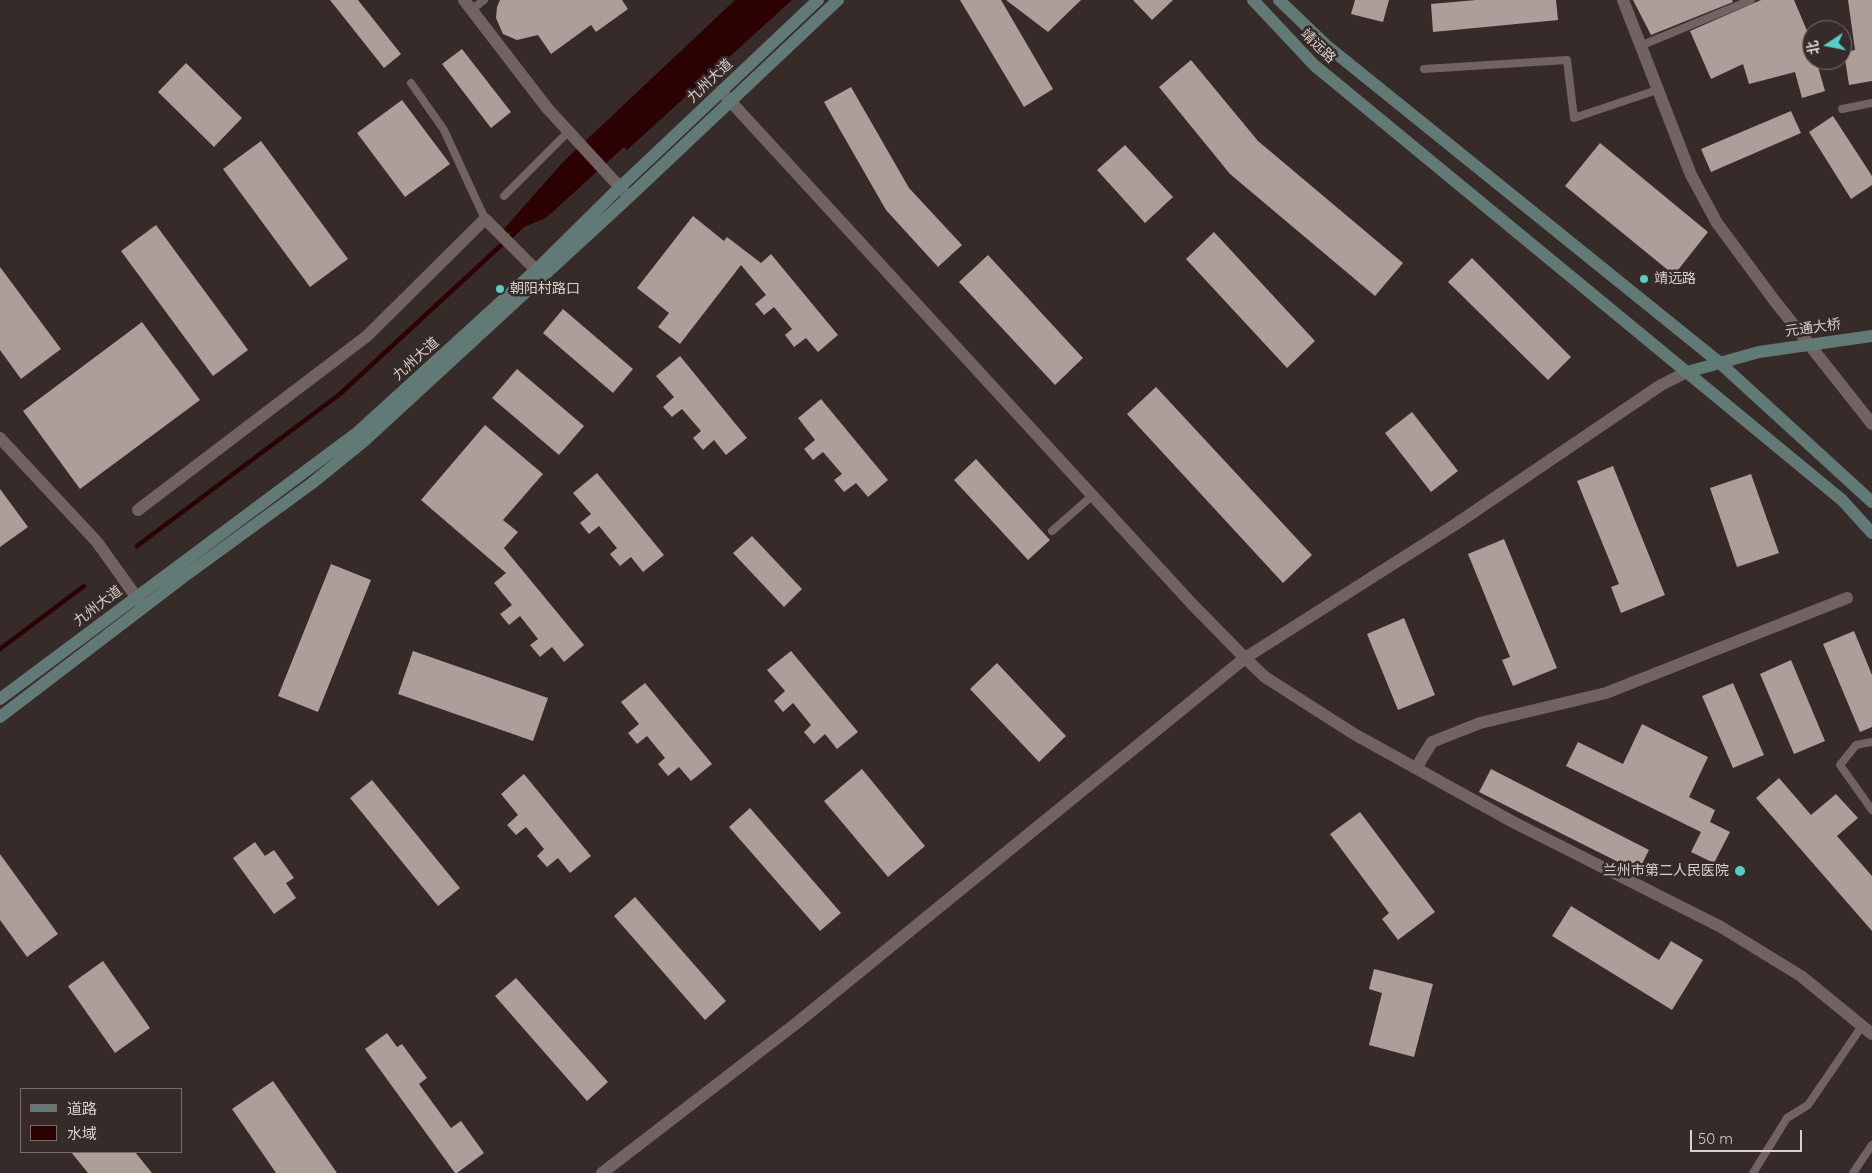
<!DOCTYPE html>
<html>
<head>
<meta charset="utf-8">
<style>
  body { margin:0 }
  #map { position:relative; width:1872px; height:1173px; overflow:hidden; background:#372b29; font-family:Quicksand,"Noto Sans SC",sans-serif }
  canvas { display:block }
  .legend { position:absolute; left:20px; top:1088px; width:162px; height:65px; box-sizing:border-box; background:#372b29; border:1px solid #776d6b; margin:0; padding:6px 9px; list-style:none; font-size:15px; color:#d8d0ce }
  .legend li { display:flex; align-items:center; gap:10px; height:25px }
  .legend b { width:25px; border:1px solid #776d6b }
  .north { position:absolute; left:1802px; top:20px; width:50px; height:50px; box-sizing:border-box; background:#372b29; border:1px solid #776d6b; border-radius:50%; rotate:259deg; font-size:14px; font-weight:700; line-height:20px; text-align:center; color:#d8d0ce }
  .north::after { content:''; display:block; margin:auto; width:18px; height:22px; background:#55cec5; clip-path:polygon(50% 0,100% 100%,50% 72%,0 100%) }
  .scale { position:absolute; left:1690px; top:1130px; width:112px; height:22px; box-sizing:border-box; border:2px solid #d8d0ce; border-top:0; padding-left:6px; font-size:15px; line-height:18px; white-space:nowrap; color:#d8d0ce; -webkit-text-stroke:4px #372b29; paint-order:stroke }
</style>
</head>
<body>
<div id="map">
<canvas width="1872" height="1173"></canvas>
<ul class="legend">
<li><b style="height:6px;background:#627a76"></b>道路</li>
<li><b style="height:14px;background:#2b0201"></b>水域</li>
</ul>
<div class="north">北</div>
<div class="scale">50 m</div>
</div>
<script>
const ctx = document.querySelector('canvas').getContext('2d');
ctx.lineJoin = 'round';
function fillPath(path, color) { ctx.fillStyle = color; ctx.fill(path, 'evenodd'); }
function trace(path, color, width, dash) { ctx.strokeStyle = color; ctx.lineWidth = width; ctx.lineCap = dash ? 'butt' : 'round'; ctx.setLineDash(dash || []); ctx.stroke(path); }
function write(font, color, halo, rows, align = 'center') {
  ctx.font = font + ' Quicksand,"Noto Sans SC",sans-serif'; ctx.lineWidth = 5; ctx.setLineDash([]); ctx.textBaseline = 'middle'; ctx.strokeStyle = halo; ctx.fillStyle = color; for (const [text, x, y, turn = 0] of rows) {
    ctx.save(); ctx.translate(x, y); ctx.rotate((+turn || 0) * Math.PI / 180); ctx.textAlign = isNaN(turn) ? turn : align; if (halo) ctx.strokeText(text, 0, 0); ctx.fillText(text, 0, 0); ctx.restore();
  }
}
const water = new Path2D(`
  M 735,0 L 792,0 L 627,150 L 624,147 L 546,218 L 496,238 L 563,162 Z`);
const stream = new Path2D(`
  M 137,546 L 340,394 L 523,225
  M 0,649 L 84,586`);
const building = new Path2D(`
  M 330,0 L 358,0 L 401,54 L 384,68 Z
  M 500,0 L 622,0 L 628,9 L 596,32 L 591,25 L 551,54 L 538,35 L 517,40 L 503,34 L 496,18 L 497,7 Z
  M 960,0 L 1001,0 L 1053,89 L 1024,107 Z
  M 1006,0 L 1081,0 L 1048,32 Z
  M 1133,0 L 1173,0 L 1152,20 Z
  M 1355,0 L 1389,0 L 1383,22 L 1351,14 Z
  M 1476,0 L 1556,0 L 1558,20 L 1433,32 L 1431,4 Z
  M 1633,0 L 1732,0 L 1733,2 L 1651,35 Z
  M 1761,0 L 1794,0 L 1808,33 L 1812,47 L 1812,60 L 1816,60 L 1825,91 L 1802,98 L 1795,72 L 1749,84 L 1743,64 L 1711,79 L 1690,31 Z
  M 1848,0 L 1872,0 L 1872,81 L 1849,85 L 1844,52 L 1855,50 Z
  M 462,49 L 511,112 L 491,128 L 442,64 Z
  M 1191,60 L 1258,141 L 1403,263 L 1375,296 L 1230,174 L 1159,87 Z
  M 186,63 L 242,118 L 214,147 L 158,92 Z
  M 851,87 L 909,188 L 962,245 L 938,267 L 886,210 L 824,102 Z
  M 402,100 L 450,164 L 405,197 L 357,133 Z
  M 1791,111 L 1801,133 L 1711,172 L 1701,149 Z
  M 1833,116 L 1872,176 L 1872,185 L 1851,199 L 1809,132 Z
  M 261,141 L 348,259 L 310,287 L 223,169 Z
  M 1600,143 L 1708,232 L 1674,275 L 1565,186 Z
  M 1125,145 L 1173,197 L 1145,223 L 1097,170 Z
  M 693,216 L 724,241 L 727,237 L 761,263 L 771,254 L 838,335 L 818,352 L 806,338 L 794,347 L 785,335 L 792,329 L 774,307 L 764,315 L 755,304 L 766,295 L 741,265 L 680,344 L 658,327 L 669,313 L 637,288 Z
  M 156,225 L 248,350 L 213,376 L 121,251 Z
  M 1214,232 L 1315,341 L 1287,368 L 1186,259 Z
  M 988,255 L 1083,358 L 1055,385 L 959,282 Z
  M 1472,258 L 1571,357 L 1548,380 L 1448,282 Z
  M 0,267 L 61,349 L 21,379 L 0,350 Z
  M 563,309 L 633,369 L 613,393 L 543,333 Z
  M 142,322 L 200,400 L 80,489 L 23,411 Z
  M 680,356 L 747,438 L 726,455 L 714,440 L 703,450 L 693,438 L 701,431 L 682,409 L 672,417 L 663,407 L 674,397 L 656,376 Z
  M 517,369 L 584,426 L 559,455 L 492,398 Z
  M 1156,387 L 1312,555 L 1283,583 L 1127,414 Z
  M 821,399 L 888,480 L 868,497 L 856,483 L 844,492 L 834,480 L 842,474 L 823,452 L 813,460 L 804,449 L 815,440 L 798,418 Z
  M 1412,412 L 1458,471 L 1431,492 L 1385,433 Z
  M 485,425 L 543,474 L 503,520 L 518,532 L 504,548 L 584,645 L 564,662 L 552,647 L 540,657 L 530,645 L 538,639 L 520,616 L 509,625 L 500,614 L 512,605 L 494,583 L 506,573 L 421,500 Z
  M 976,459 L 1050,540 L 1028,560 L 954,480 Z
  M 1613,466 L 1665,595 L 1621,613 L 1611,587 L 1619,584 L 1577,481 Z
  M 597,473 L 664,555 L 643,572 L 631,557 L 620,566 L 610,554 L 617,548 L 599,526 L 589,534 L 580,523 L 591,514 L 573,493 Z
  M 1751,474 L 1779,553 L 1737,567 L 1710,488 Z
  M 0,489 L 28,527 L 0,547 Z
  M 752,536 L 802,589 L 784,607 L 733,553 Z
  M 1504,539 L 1557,668 L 1513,686 L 1502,660 L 1510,657 L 1468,554 Z
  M 331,564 L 371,580 L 318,712 L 278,696 Z
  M 1404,618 L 1435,695 L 1398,710 L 1367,634 Z
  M 1854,631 L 1872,675 L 1872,727 L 1860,732 L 1823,644 Z
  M 413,651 L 548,698 L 533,741 L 398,694 Z
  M 791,651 L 858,732 L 837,749 L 825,734 L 814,744 L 804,732 L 811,725 L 793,703 L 783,712 L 774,701 L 785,691 L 767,670 Z
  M 1791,660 L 1825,741 L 1794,754 L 1760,674 Z
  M 997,663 L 1066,736 L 1039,762 L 970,689 Z
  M 645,683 L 712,764 L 691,781 L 679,767 L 668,776 L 658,764 L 665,758 L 647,736 L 637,744 L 628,733 L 639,724 L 621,702 Z
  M 1733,683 L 1764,755 L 1733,768 L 1702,696 Z
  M 1642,724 L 1708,757 L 1689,797 L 1715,810 L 1710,822 L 1730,832 L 1714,863 L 1691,852 L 1701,832 L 1566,766 L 1578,742 L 1623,764 Z
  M 862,769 L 925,846 L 888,877 L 824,801 Z
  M 1491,769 L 1649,850 L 1638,872 L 1479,792 Z
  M 524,774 L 591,856 L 570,873 L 558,858 L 547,867 L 537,856 L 544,849 L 526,827 L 516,835 L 507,825 L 518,815 L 501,794 Z
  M 1779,778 L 1811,815 L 1836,794 L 1858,818 L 1837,836 L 1872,876 L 1872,931 L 1756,798 Z
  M 372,780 L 460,888 L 438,906 L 350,798 Z
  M 750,808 L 841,913 L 820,931 L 729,827 Z
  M 1360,812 L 1435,912 L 1398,940 L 1382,919 L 1389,913 L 1330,834 Z
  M 255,842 L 265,856 L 274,850 L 294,878 L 286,883 L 296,898 L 274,914 L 233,858 Z
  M 0,854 L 58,934 L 27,957 L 0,920 Z
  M 635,897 L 726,1001 L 705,1020 L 614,916 Z
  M 1571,906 L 1659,960 L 1671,941 L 1703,960 L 1672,1010 L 1552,936 Z
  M 103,961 L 150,1028 L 115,1053 L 68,986 Z
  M 1374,969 L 1433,984 L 1414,1057 L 1369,1045 L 1382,993 L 1369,989 Z
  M 516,978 L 608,1082 L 587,1101 L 495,996 Z
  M 387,1033 L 397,1047 L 402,1044 L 427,1078 L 419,1084 L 451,1128 L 461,1121 L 484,1153 L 457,1173 L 455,1173 L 365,1049 Z
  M 273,1081 L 337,1173 L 276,1173 L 232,1109 Z
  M 71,1152 L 135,1152 L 152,1173 L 88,1173 Z`);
const service = new Path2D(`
  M 471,10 L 484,0
  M 1640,46 L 1751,0
  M 1424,69 L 1567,60 L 1574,118 L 1657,90
  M 411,83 L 444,130 L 485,219
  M 1842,109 L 1872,103
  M 504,196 L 568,132
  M 1052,531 L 1093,495
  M 1872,742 L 1856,745 L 1840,765 L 1872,810
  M 1753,1173 L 1787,1118 L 1808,1105 L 1862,1026
  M 1853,1173 L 1872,1145`);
const minor = new Path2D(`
  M 464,0 L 547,108 L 627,195
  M 1623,0 L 1691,175 L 1717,223 L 1774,300 L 1872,424
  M 0,438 L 97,542 L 142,605
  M 138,510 L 367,336 L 485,219 L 536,270 L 541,278
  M 1245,658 L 1265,677 L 1354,734 L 1513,822 L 1721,927 L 1801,976 L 1872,1034
  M 1416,768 L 1432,742 L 1480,723 L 1606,693 L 1847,598`);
const tertiary = new Path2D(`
  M 721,91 L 1192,604 L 1245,658
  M 602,1173 L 798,1022 L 1245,658 L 1456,524 L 1661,385 L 1687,372`);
const secondary = new Path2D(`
  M 1253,0 L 1314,65 L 1842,500 L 1872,533
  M 1279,0 L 1327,46 L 1720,363 L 1872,502
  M 1687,372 L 1759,352 L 1872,336
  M 0,699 L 358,432 L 536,270 L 619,188 L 818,0
  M 0,717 L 182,578 L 311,484 L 364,441 L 629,197 L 838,0`);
const markers = [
  [1644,279,5,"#55cec5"],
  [500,289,5,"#55cec5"],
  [1740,871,6,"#55cec5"]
];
const streetNames = [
  ["靖远路",1318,46,44],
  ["九州大道",710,81,-43],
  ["元通大桥",1813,328,-8],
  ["九州大道",416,359,-42],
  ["九州大道",98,606,-37]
];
const poiNames = [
  ["靖远路",1654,279],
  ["朝阳村路口",510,289],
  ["兰州市第二人民医院",1729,871,"right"]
];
fillPath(water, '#2b0201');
trace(stream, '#2b0201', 4.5);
fillPath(building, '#ad9d9b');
trace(service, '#716361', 8);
trace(minor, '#716361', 12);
trace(tertiary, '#716361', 12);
trace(secondary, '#627a76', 12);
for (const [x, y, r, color] of markers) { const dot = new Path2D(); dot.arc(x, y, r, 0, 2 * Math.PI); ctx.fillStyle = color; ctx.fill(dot); trace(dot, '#372b29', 2); }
write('14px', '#d8d0ce', '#372b29', streetNames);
write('14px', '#d8d0ce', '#372b29', poiNames, 'left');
</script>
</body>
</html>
